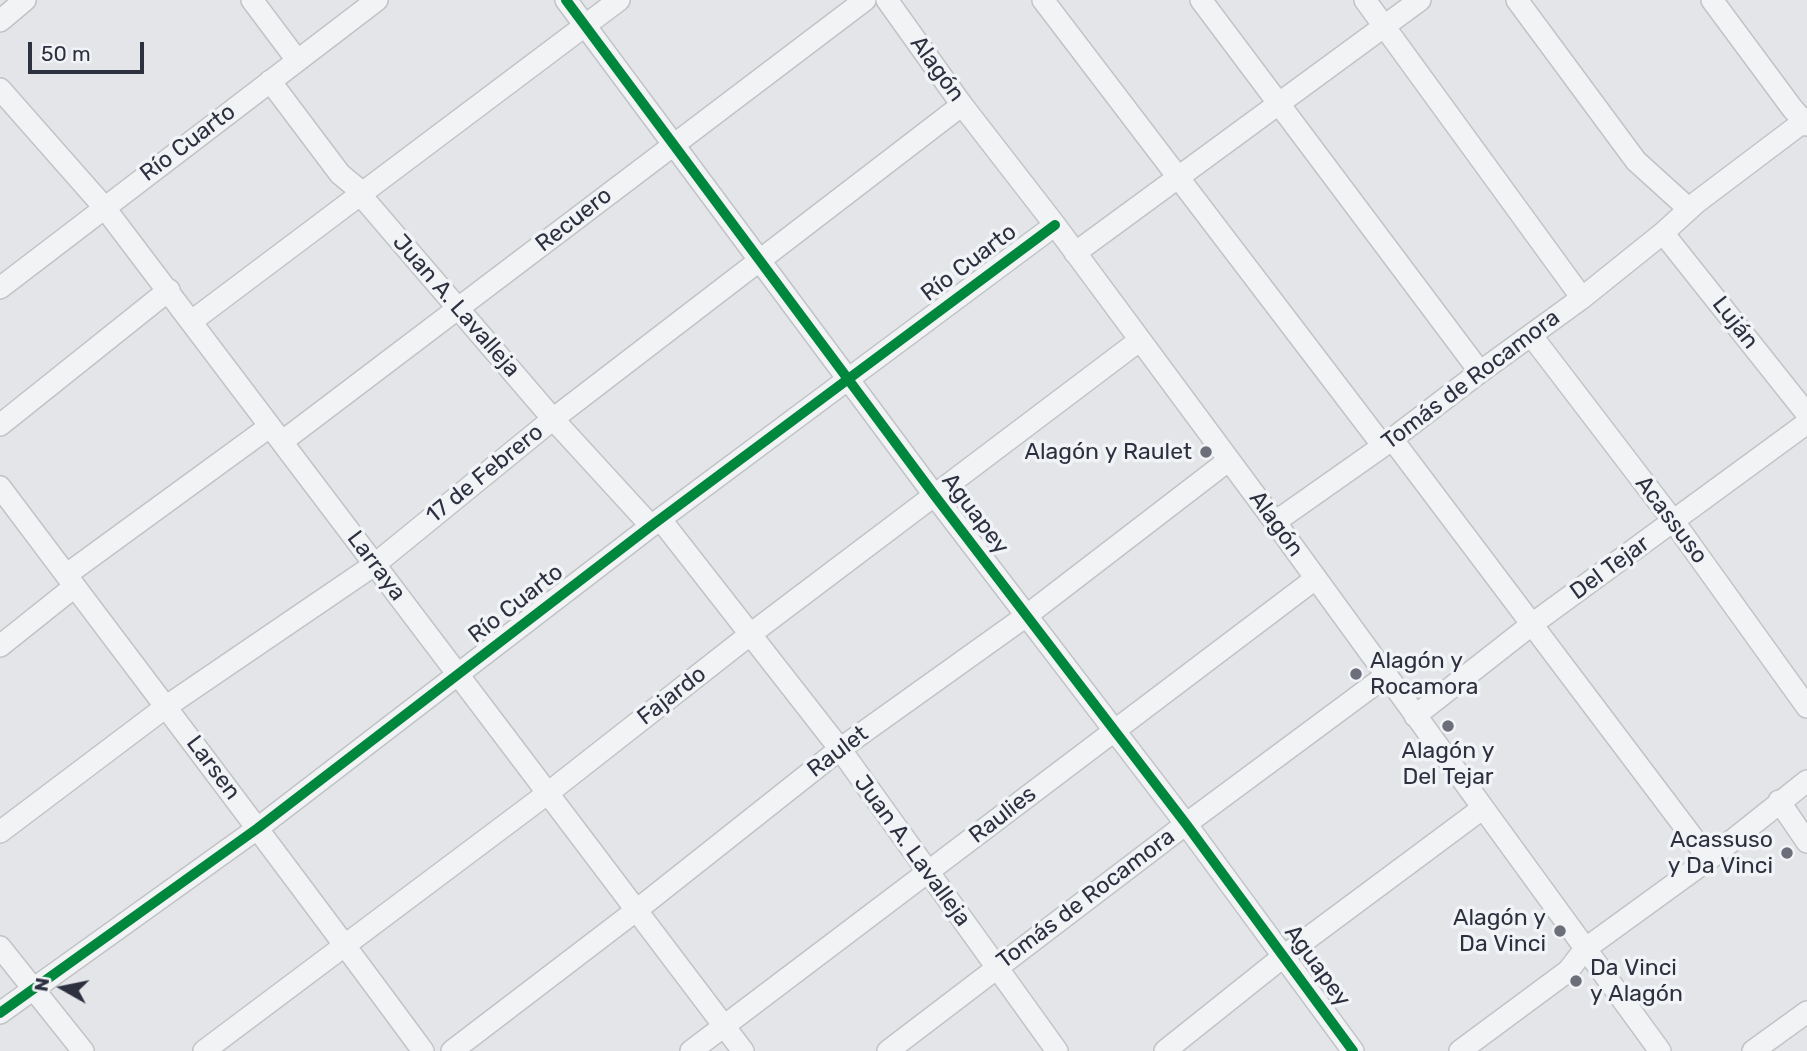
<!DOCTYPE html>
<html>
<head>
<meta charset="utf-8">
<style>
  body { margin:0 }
  #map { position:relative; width:1807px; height:1051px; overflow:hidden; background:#e3e5e8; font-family:Rubik,sans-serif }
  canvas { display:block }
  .north { position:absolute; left:28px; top:953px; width:70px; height:70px; -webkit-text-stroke:5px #f1f3f6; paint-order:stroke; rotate:279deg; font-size:19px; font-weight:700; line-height:28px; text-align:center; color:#2c303f }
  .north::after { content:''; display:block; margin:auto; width:24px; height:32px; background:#2c303f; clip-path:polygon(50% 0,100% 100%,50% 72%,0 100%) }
  .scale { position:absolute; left:28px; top:42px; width:116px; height:32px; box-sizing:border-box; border:4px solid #2c303f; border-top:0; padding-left:9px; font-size:21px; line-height:24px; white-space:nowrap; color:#2c303f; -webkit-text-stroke:5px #f1f3f6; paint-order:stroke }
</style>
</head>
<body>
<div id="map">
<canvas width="1807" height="1051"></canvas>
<div class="north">N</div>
<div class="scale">50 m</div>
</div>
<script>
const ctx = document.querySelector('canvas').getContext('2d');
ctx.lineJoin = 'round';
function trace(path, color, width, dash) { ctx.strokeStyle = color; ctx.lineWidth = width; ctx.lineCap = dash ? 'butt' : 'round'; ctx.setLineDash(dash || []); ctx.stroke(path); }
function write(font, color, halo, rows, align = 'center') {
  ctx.font = font + ' Rubik,sans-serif'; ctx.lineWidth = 7; ctx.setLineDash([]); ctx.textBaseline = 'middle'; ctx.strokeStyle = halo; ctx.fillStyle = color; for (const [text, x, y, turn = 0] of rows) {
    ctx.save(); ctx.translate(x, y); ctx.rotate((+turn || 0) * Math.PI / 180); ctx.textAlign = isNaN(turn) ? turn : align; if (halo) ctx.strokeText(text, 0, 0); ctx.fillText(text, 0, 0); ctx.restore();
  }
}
const minor = new Path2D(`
  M 252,0 L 297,60
  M 566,0 L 935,496 L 1186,824 L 1353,1051
  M 887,0 L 962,105 L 1055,225 L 1275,522 L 1660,1051
  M 1043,0 L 1383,446
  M 1201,0 L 1480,372
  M 1365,0 L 1582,298
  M 1517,0 L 1636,161 L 1689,209
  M 1712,0 L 1792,108 L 1807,125
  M 0,21 L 25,0
  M 270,81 L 340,174 L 363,193 L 365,200 L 553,419 L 651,526
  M 0,89 L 104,207 L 743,1051
  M 1663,233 L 1807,414
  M 1075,253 L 1420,0
  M 0,288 L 377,0
  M 192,321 L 619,0
  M 1531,335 L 1674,522 L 1807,707
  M 0,425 L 169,290
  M 1392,439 L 1709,859
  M 283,441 L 865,0
  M 0,487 C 141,675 284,862 423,1051
  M 661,520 L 840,749 L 1057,1051
  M 1275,522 L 1383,446 L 1480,372 L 1582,298 L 1663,233 L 1697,202 L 1807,119
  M 66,575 L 269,427
  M 0,646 L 74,587
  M 1415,716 L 1531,625 L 1807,423
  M 1779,801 L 1807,842
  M 0,832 L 167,706 L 374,565 L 553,419 L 962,105
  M 0,947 L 83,1051
  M 0,1013 L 258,828 L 651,526 L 1055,225
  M 204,1051 L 548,793 L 752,633 L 1140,340
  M 452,1051 L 638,909 L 840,749 L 1026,616 L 1229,460
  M 691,1051 L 1315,579
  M 888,1051 L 1186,824 L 1387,675
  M 1165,1051 L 1284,956 L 1483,808
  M 1460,1051 L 1568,971 L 1585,949 L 1709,859 L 1807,781
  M 1753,1051 L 1807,1012`);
const cycleway = new Path2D(`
  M 566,0 L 935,496 L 1186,824 L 1353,1051
  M 0,1013 L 258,828 L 651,526 L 1055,225`);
const markers = [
  [1206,452,7,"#6c6f7a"],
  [1356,674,7,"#6c6f7a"],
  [1448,726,7,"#6c6f7a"],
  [1787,853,7,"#6c6f7a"],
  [1560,931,7,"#6c6f7a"],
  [1576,981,7,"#6c6f7a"]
];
const streetNames = [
  ["Alagón",937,69,54],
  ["Río Cuarto",188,143,-37],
  ["Recuero",574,220,-38],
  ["Río Cuarto",969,263,-37],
  ["Juan A. Lavalleja",456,306,49],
  ["Luján",1735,323,52],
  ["Tomás de Rocamora",1471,380,-37],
  ["17 de Febrero",485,474,-39],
  ["Aguapey",975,514,53],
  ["Acassuso",1671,520,53],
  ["Alagón",1276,524,54],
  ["Larraya",376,566,53],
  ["Del Tejar",1610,568,-36],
  ["Río Cuarto",516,604,-38],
  ["Fajardo",672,696,-38],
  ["Raulet",838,752,-37],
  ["Larsen",213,768,53],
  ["Raulies",1003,815,-38],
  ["Juan A. Lavalleja",912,851,54],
  ["Tomás de Rocamora",1086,899,-37],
  ["Aguapey",1317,966,54]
];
const poiNames = [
  ["Alagón y Raulet",1192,452],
  ["Alagón y",1370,661,"left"],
  ["Rocamora",1370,687,"left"],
  ["Alagón y",1448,751,"center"],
  ["Del Tejar",1448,777,"center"],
  ["Acassuso",1773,840],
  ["y Da Vinci",1773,866],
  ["Alagón y",1546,918],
  ["Da Vinci",1546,944],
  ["Da Vinci",1590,968,"left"],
  ["y Alagón",1590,994,"left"]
];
trace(minor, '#c2c3c6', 24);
trace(minor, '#f2f3f4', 21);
trace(cycleway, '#00873e', 10);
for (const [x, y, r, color] of markers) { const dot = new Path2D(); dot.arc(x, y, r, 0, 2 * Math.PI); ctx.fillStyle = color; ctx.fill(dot); trace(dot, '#f1f3f6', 2.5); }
write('23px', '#2c303f', '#f1f3f6', streetNames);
write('23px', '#2c303f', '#f1f3f6', poiNames, 'right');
</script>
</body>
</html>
